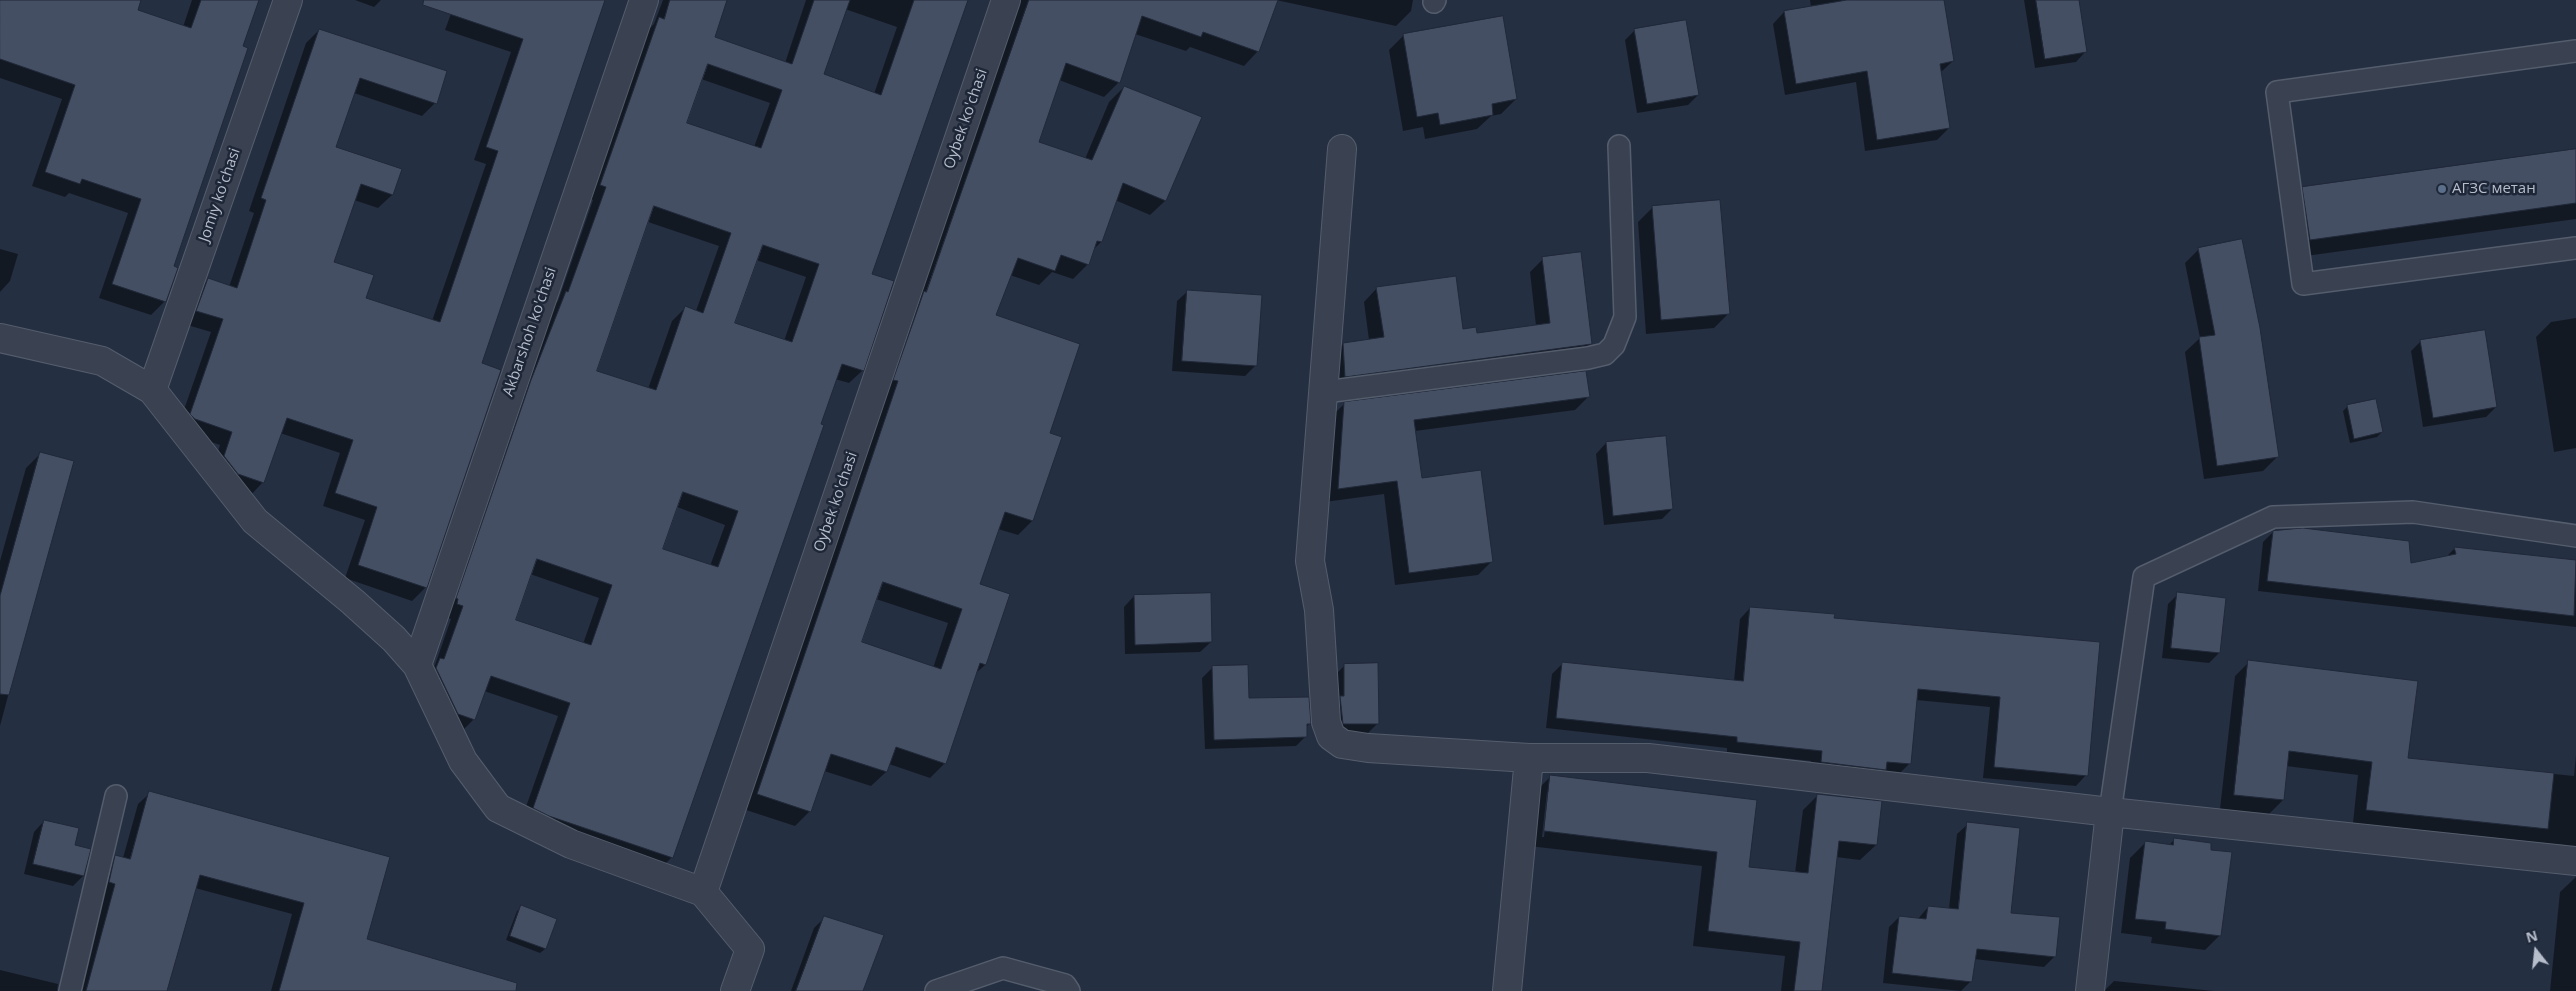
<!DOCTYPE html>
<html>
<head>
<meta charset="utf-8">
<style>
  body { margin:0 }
  #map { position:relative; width:2576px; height:991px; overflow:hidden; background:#252f42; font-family:"Open Sans",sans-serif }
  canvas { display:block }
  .north { position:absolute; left:2511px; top:926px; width:50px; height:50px; -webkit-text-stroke:4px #1e2737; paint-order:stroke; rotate:344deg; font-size:14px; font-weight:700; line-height:20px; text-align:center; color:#b6bdcb }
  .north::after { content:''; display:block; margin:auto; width:18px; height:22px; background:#b6bdcb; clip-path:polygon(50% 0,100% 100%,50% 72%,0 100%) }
</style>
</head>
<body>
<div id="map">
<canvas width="2576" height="991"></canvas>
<div class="north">N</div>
</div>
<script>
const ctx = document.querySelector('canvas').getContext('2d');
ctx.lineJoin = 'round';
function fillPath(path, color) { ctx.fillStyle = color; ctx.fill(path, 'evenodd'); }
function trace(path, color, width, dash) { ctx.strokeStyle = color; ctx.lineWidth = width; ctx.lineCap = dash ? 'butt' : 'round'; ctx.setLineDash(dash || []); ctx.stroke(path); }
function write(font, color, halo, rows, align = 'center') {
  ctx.font = font + ' "Open Sans",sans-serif'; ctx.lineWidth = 5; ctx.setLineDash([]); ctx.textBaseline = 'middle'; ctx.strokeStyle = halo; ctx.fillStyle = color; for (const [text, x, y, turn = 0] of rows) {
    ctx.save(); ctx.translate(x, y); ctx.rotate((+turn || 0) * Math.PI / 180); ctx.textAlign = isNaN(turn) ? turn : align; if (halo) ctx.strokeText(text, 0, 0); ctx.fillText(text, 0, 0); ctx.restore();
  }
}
const shadow = new Path2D(`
  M 0,0 L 140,0 L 136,11 L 183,27 L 192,0 L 258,0 L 172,267 L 165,301 L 151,315 L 99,298 L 128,213 L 69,193 L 65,197 L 32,186 L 62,99 L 0,78 Z
  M 355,0 L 381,0 L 374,7 Z
  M 456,0 L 604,0 L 481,364 L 426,587 L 412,601 L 345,578 L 365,520 L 323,506 L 340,453 L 280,433 L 263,482 L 250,496 L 212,470 L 220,445 L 181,432 L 178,427 L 211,332 L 184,324 L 195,293 L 208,280 L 229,287 L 254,213 L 249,211 L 306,43 L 319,30 L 435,103 L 422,116 L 354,93 L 335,148 L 400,170 L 392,195 L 378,208 L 354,200 L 333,263 L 364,298 L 432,321 L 486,164 L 474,160 L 511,52 L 445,30 Z
  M 663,0 L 726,0 L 713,38 L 785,63 L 806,0 L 967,0 L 871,275 L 863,370 L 849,383 L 835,379 L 672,857 L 659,870 L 521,821 L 558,716 L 484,691 L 474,719 L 461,732 L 427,673 L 435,665 L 451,619 L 444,617 L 553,306 L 558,301 L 593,200 L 588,198 L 646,32 L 654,24 ZM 845,9 L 897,27 L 874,94 L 822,75 ZM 701,79 L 770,103 L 754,147 L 685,124 ZM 648,222 L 719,246 L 696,311 L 685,308 L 672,321 L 648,389 L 596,371 ZM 756,260 L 806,277 L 784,341 L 734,324 ZM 677,507 L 725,525 L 710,566 L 662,550 ZM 530,574 L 599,598 L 583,644 L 514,621 Z
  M 1020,0 L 1413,0 L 1411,11 L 1396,26 L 1276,0 L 1258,51 L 1244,66 L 1190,47 L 1186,51 L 1135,34 L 1119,82 L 1104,97 L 1059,80 L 1037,143 L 1085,159 L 1109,102 L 1124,87 L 1165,201 L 1150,215 L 1115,200 L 1101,242 L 1093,250 L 1088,264 L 1073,279 L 1052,272 L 1039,285 L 1010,275 L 994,316 L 1049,434 L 1032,521 L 1018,535 L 998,529 L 979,584 L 1009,595 L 985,665 L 975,674 L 945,763 L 930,778 L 889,764 L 886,772 L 871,786 L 824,771 L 810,811 L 795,826 L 743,809 L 913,304 ZM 876,599 L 948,623 L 933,668 L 861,643 Z
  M 1810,0 L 1943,0 L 1953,61 L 1940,73 L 1949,128 L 1937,140 L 1865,151 L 1856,82 L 1785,95 L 1773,24 L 1784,12 L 1811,7 Z
  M 2024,0 L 2078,0 L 2086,51 L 2076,62 L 2035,68 Z
  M 1635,30 L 1698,95 L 1688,105 L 1637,113 L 1625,40 Z
  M 1404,35 L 1516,99 L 1501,114 L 1491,116 L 1477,129 L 1425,139 L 1423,127 L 1403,131 L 1389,50 Z
  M 2576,150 L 2576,219 L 2291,258 L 2284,207 L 2303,188 Z
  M 1653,207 L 1728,314 L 1714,328 L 1646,334 L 1638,222 Z
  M 0,249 L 18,254 L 10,281 L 0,292 Z
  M 2199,249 L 2277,457 L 2263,471 L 2204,479 L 2185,352 L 2200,338 L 2185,263 Z
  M 1543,259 L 1591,344 L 1577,357 L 1332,389 L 1330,357 L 1343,344 L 1369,340 L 1364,302 L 1377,288 L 1462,331 L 1476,334 L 1536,326 L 1530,272 Z
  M 1188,291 L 1255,366 L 1245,376 L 1172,371 L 1177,301 Z
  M 2576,318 L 2576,448 L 2554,452 L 2536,337 L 2551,322 Z
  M 2421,341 L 2496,407 L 2486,417 L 2423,427 L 2411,351 Z
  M 1588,397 L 1575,410 L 1415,431 L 1421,479 L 1492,561 L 1478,575 L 1395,585 L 1384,494 L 1325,502 L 1331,417 L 1345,403 Z
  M 2348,406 L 2382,432 L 2377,437 L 2350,443 L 2343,411 Z
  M 1606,443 L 1672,509 L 1662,519 L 1604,525 L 1596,454 Z
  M 41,453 L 16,666 L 0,726 L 0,561 L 26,468 Z
  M 2273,532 L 2410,564 L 2445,558 L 2455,548 L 2576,561 L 2576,627 L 2258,591 L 2263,542 Z
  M 2178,594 L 2219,653 L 2209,663 L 2162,658 L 2168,604 Z
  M 1134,596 L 1211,642 L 1200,652 L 1125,654 L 1124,607 Z
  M 1750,608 L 1833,619 L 2099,643 L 2086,775 L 2076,786 L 1983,778 L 1990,707 L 1916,700 L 1910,763 L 1899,774 L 1811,773 L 1811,761 L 1727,752 L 1727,748 L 1546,728 L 1552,674 L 1563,663 L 1734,681 L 1740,619 Z
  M 2249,662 L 2407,759 L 2574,776 L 2576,755 L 2576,868 L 2564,859 L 2565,845 L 2353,823 L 2358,775 L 2286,766 L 2283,800 L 2269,814 L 2220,809 L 2235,676 Z
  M 1345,665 L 1378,723 L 1368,733 L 1334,734 L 1335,675 Z
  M 1213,667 L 1247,700 L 1309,724 L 1306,728 L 1306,736 L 1296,746 L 1205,749 L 1202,678 Z
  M 1550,777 L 1755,801 L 1748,868 L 1795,873 L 1803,810 L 1818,795 L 1876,845 L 1860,860 L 1836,857 L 1821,991 L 1781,991 L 1785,956 L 1693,946 L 1702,866 L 1529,846 L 1535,792 ZM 1547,792 L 1549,792 L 1544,837 L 1542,837 Z
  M 150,793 L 365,940 L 488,991 L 271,991 L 292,914 L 195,888 L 166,991 L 79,991 L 104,895 L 97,894 L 103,868 L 115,856 L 123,858 L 138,804 Z
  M 44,821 L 73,846 L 83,876 L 73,886 L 24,874 L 34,832 Z
  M 1968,824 L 2009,914 L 2054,957 L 2044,967 L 1974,959 L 1971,981 L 1961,991 L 1883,983 L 1889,927 L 1899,917 L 1918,919 L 1928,907 L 1949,909 L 1957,834 Z
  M 2174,840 L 2220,935 L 2205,950 L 2151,943 L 2152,937 L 2121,933 L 2130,858 L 2145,843 L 2168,846 Z
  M 2576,877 L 2576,991 L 2550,991 L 2560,892 Z
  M 522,907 L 556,919 L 545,949 L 540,953 L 506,940 L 517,911 Z
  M 824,918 L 862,991 L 791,991 L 814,928 Z
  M 0,970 L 58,984 L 57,991 L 0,991 Z
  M 2114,981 L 2214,991 L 2104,991 Z`);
const building = new Path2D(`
  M 0,0 L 141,0 L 138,10 L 191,28 L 201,0 L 259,0 L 243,46 L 248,48 L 174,266 L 178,268 L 166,302 L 112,284 L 141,199 L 82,179 L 80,184 L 45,172 L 75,85 L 0,59 Z
  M 424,0 L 605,0 L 482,363 L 501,370 L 427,588 L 358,565 L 377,507 L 335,493 L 353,440 L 287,418 L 264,483 L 238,474 L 224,456 L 232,432 L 195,419 L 190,414 L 223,319 L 196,311 L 208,278 L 237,288 L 266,200 L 261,198 L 319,29 L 447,71 L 437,104 L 360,78 L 336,147 L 402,169 L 393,195 L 361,184 L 334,262 L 374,275 L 366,298 L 440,322 L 498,151 L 486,147 L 523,39 L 423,5 Z
  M 670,0 L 727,0 L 715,37 L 792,64 L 814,0 L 850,0 L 824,74 L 881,95 L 914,0 L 968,0 L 872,274 L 894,281 L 864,371 L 842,364 L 821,424 L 824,425 L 673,858 L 549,816 L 533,808 L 570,703 L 491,676 L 475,720 L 458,714 L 436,668 L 440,658 L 444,659 L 463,606 L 457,604 L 458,599 L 456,598 L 531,380 L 566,291 L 568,292 L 606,187 L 600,185 L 659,17 L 664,19 ZM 708,64 L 782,90 L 761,148 L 687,123 ZM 654,206 L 731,233 L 703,313 L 685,306 L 656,390 L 597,371 ZM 763,245 L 819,264 L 792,342 L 735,323 ZM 683,492 L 738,511 L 718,567 L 663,549 ZM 537,559 L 612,585 L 591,645 L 516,620 Z
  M 1029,0 L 1278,0 L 1259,52 L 1203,32 L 1201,37 L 1142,16 L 1120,83 L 1066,63 L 1039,142 L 1092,160 L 1124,86 L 1202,117 L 1166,201 L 1123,183 L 1102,242 L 1097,241 L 1089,265 L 1061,255 L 1055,271 L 1018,258 L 996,315 L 1080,344 L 1050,433 L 1062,437 L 1033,521 L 1005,512 L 980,584 L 1010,594 L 986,665 L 980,663 L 946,764 L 896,747 L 887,772 L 831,754 L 811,812 L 757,794 L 898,381 L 893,380 L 924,291 L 926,292 ZM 883,582 L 962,609 L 941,669 L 862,642 Z
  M 1847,0 L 1944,0 L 1954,61 L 1940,64 L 1950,128 L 1877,140 L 1867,71 L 1796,84 L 1784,11 Z
  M 2036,0 L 2079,0 L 2087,52 L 2045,59 Z
  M 1503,16 L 1517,99 L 1492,104 L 1493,115 L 1440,125 L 1438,113 L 1417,117 L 1403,34 Z
  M 1686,20 L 1699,95 L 1647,104 L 1634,29 Z
  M 2576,149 L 2576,203 L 2310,240 L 2302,187 Z
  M 1720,200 L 1730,314 L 1661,320 L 1652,206 Z
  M 2242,239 L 2260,328 L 2279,457 L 2217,466 L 2199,337 L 2215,335 L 2198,248 Z
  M 1581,252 L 1592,344 L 1345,377 L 1343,343 L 1384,337 L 1376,287 L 1456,276 L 1463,329 L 1476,327 L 1477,333 L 1550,323 L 1542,257 Z
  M 1187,290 L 1262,295 L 1257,366 L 1182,361 Z
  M 2485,330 L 2497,407 L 2433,418 L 2420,340 Z
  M 1586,371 L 1590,397 L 1414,420 L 1422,478 L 1481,470 L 1493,562 L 1409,573 L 1397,481 L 1338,489 L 1344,402 Z
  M 2376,399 L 2383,432 L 2354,439 L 2347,405 Z
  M 1666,436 L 1673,509 L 1613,516 L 1606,442 Z
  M 40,452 L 74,461 L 9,695 L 0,694 L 0,596 Z
  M 2303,528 L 2409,541 L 2411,563 L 2456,554 L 2454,547 L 2576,560 L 2574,616 L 2267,581 L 2273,531 Z
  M 2177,592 L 2226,598 L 2220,653 L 2171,648 Z
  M 1211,593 L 1212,642 L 1135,645 L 1134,595 Z
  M 1750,607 L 1835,614 L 1834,618 L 2100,642 L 2088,776 L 1994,767 L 2000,697 L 1918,689 L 1911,764 L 1887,762 L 1886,770 L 1821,762 L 1822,751 L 1737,742 L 1737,737 L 1556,718 L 1562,662 L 1743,681 Z
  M 2248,660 L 2418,681 L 2408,758 L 2554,773 L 2548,829 L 2366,810 L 2372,762 L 2289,751 L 2284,800 L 2234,795 Z
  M 1378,663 L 1379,724 L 1343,724 L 1340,696 L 1344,696 L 1344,664 Z
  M 1248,665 L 1249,698 L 1309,697 L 1311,724 L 1307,724 L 1307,737 L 1214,740 L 1212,666 Z
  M 1550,775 L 1757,800 L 1749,867 L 1808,873 L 1817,794 L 1882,801 L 1877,845 L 1839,841 L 1822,991 L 1794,991 L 1800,942 L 1708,931 L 1717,852 L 1544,831 Z
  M 149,791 L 390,857 L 367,939 L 517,983 L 516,991 L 279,991 L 304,903 L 200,875 L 167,991 L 86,991 L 115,884 L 109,882 L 115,855 L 130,859 Z
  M 44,820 L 79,828 L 75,845 L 91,849 L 84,876 L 33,864 Z
  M 1967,822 L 2020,828 L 2011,913 L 2060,917 L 2056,957 L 1977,949 L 1972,982 L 1892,973 L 1899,916 L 1926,919 L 1928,906 L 1958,909 Z
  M 2174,838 L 2211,843 L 2211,850 L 2232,852 L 2221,936 L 2165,929 L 2166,922 L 2135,919 L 2145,841 L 2173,845 Z
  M 521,905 L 557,919 L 546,949 L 510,936 Z
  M 824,916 L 884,935 L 863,991 L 796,991 Z`);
const lane = new Path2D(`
  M 1434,2 L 1435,0
  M 2576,51 L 2277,92 L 2303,284 L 2576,248
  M 1325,392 L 1588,358 L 1605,354 L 1614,345 L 1625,317 L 1619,146
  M 2110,812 L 2144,577 L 2273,517 L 2413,512 L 2576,536
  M 70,991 L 116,796
  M 936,991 L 1003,968 L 1065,985 L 1069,991`);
const street = new Path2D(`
  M 1342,149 L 1310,561 L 1319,610 L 1326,722 L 1331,736 L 1342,744 L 1368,748 L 1529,758 L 1648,758 L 2110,812 L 2090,991
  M 0,338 L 102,361 L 152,390 L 255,521 L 353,602 L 394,639 L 417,665 L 463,761 L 498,808 L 571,844 L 703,892
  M 152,390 L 288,0
  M 417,665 L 644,0
  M 2110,812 L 2576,861
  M 735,991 L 750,949 L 703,892 L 1006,0
  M 1507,991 L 1529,758`);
const markers = [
  [2442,189,5,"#5c6f8a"]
];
const streetNames = [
  ["Oybek ko'chasi",966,119,-71],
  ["Jomiy ko'chasi",220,195,-71],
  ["Akbarshoh ko'chasi",530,332,-71],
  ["Oybek ko'chasi",836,502,-71]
];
const poiNames = [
  ["АГЗС метан",2452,189]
];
fillPath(shadow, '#0007');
fillPath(building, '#444f64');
trace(building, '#202939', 1);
trace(lane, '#545d6c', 24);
trace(street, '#545d6c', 30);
trace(lane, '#3a4251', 21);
trace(street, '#3a4251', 28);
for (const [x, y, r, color] of markers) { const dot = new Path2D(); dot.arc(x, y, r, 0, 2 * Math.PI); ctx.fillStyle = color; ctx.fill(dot); trace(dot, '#1e2737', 2); }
write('15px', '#b6bdcb', '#1e2737', streetNames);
write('15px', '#b6bdcb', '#1e2737', poiNames, 'left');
</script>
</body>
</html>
